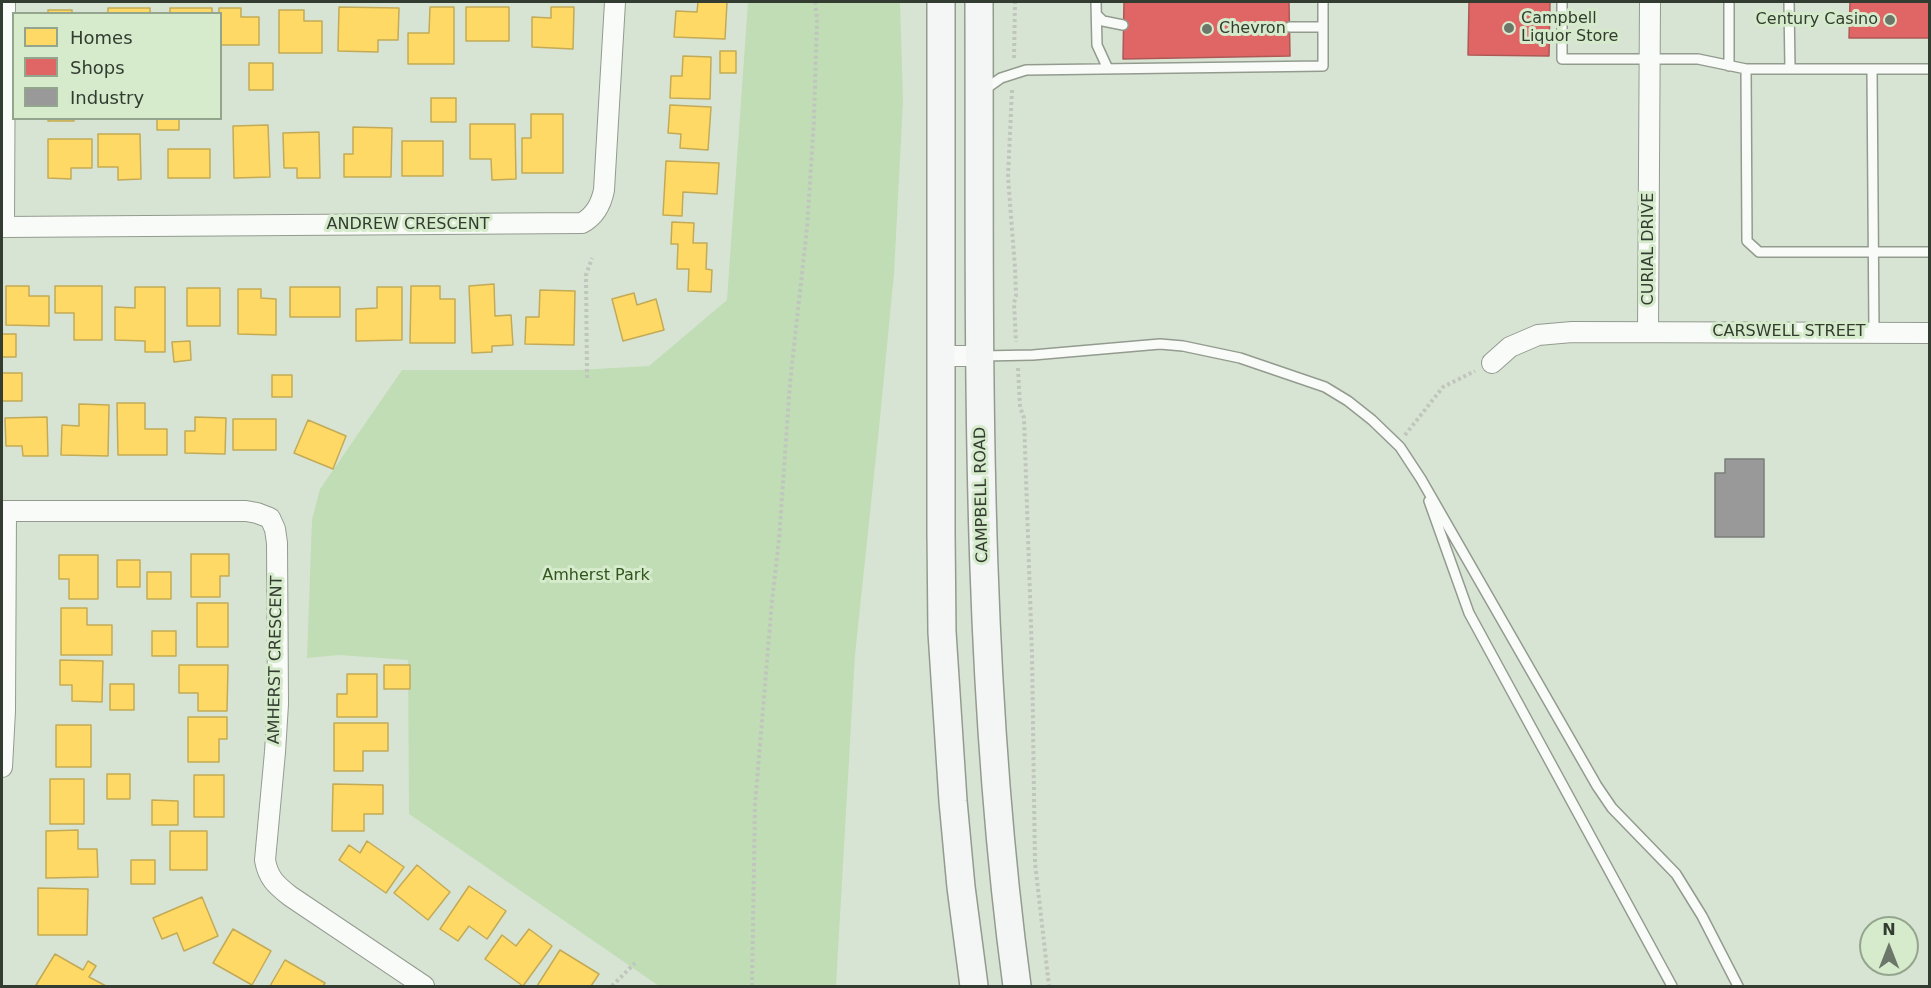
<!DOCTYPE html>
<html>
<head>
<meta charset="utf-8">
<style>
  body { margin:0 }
  #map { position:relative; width:1931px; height:988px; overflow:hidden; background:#d8e4d3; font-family:"DejaVu Sans",sans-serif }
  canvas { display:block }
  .frame { position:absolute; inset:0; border:3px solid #333c30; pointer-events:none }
  .legend { position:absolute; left:12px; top:12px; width:210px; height:108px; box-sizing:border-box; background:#d5ebcc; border:2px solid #94a58e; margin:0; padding:8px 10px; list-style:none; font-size:18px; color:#333c30 }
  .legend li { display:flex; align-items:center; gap:12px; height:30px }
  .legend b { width:30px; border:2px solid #94a58e }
  .north { position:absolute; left:1859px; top:916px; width:60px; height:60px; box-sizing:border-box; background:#d5ebcc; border:2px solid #94a58e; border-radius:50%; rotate:0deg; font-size:16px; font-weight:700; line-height:24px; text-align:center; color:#333c30 }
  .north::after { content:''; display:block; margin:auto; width:21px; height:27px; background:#6d7769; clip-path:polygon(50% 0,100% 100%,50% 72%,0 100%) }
</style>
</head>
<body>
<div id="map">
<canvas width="1931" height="988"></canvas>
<div class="frame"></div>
<ul class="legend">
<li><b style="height:16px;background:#ffd966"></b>Homes</li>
<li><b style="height:16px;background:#e06666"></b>Shops</li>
<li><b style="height:16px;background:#999"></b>Industry</li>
</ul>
<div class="north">N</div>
</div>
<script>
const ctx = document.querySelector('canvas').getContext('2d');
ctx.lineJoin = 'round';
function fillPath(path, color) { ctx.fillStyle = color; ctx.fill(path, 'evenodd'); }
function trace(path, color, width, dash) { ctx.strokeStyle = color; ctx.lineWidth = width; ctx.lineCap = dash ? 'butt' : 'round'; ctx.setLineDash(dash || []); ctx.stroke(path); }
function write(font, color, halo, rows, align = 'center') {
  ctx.font = font + ' "DejaVu Sans",sans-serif'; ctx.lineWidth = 6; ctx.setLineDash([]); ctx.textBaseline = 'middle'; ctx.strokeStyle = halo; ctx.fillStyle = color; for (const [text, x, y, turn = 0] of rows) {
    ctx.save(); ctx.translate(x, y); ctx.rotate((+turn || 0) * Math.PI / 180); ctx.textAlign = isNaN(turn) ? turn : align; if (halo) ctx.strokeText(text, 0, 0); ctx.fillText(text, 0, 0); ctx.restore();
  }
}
const green = new Path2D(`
  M 748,2 L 900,2 L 903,101 L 894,274 L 879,428 L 855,655 L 836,986 L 659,986 L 409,814 L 408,660 L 339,655 L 307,658 L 312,520 L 320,489 L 402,370 L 578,370 L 649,366 L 727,300 Z`);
const homes = new Path2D(`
  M 698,2 L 727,2 L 725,39 L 674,37 L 676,11 L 697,12 Z
  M 339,7 L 399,8 L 398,40 L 378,40 L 378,52 L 338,51 Z
  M 430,7 L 454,7 L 454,64 L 408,64 L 408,33 L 429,33 Z
  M 466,7 L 509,7 L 509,41 L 466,41 Z
  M 551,7 L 574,7 L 573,49 L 532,47 L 532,17 L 551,18 Z
  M 108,8 L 150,8 L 150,14 L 108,14 Z
  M 170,8 L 212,8 L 212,14 L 170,14 Z
  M 219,8 L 241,8 L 241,17 L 259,17 L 259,45 L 220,45 L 220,14 L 219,14 Z
  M 48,10 L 72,10 L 72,14 L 48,14 Z
  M 279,10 L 304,10 L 304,21 L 322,21 L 322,53 L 279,53 Z
  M 720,51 L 736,51 L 736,73 L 720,73 Z
  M 683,56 L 711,57 L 710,99 L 670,98 L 671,76 L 682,76 Z
  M 249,63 L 273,63 L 273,90 L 249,90 Z
  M 431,98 L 456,98 L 456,122 L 431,122 Z
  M 670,105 L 711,107 L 708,150 L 680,148 L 681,134 L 668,133 Z
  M 531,114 L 563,114 L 563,173 L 522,173 L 522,138 L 531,138 Z
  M 48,118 L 74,118 L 74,121 L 48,121 Z
  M 157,118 L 179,118 L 179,130 L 157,130 Z
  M 470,124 L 515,124 L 516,179 L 492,180 L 491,159 L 470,159 Z
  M 268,125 L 270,177 L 234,178 L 233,126 Z
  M 353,127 L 392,128 L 391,177 L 344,177 L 344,154 L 353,154 Z
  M 319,132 L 320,178 L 297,178 L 297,168 L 284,168 L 283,133 Z
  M 98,134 L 140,134 L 141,179 L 118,180 L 118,167 L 98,167 Z
  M 48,139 L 92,139 L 92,168 L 71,168 L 71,179 L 48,178 Z
  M 402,141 L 443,141 L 443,176 L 402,176 Z
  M 168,149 L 210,149 L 210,178 L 168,178 Z
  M 666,161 L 719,163 L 717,194 L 683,192 L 682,216 L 663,215 Z
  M 672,222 L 694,223 L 693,243 L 707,243 L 706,269 L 712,270 L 711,292 L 688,291 L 689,269 L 677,269 L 678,244 L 671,244 Z
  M 494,284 L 495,316 L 511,315 L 513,345 L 492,346 L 492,352 L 472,353 L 469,286 Z
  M 6,286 L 29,286 L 29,296 L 49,296 L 49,326 L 6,325 Z
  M 55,286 L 102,286 L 102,340 L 74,340 L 74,313 L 55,313 Z
  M 411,286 L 440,286 L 440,299 L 455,299 L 455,343 L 410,343 Z
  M 135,287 L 165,287 L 165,352 L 145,352 L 145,341 L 115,340 L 115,307 L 135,308 Z
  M 290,287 L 340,287 L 340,317 L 290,317 Z
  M 377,287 L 402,287 L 402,340 L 356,341 L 356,309 L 377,308 Z
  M 187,288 L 220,288 L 220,326 L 187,326 Z
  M 238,289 L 261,289 L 261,298 L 276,299 L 276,335 L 238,334 Z
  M 540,290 L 575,291 L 574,345 L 525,344 L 526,317 L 539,317 Z
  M 634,293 L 637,305 L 656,299 L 664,330 L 623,341 L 612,299 Z
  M 2,334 L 16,334 L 16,357 L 2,357 Z
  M 190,341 L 191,360 L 174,362 L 172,342 Z
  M 2,373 L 22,373 L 22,401 L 2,401 Z
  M 272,375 L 292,375 L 292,397 L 272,397 Z
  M 117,403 L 145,403 L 145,429 L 167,429 L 167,455 L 118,455 Z
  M 79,404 L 109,405 L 108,456 L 61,455 L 62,425 L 79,426 Z
  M 47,417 L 48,456 L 23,456 L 22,446 L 6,446 L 5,418 Z
  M 195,417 L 226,418 L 225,454 L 185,453 L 185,431 L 195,431 Z
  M 233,419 L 276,419 L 276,450 L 233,450 Z
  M 308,420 L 346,436 L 333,469 L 294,453 Z
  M 191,554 L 229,554 L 229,576 L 220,576 L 220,597 L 191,597 Z
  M 59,555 L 98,555 L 98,599 L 69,599 L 69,579 L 59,579 Z
  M 117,560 L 140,560 L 140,587 L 117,587 Z
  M 147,572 L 171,572 L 171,599 L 147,599 Z
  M 197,603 L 228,603 L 228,647 L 197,647 Z
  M 61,608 L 87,608 L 87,625 L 112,625 L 112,655 L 61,655 Z
  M 152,631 L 176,631 L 176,656 L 152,656 Z
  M 60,660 L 103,661 L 102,702 L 72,701 L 72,685 L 60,685 Z
  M 179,665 L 228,665 L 227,711 L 198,711 L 198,693 L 179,693 Z
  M 384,665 L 410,665 L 410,689 L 384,689 Z
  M 347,674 L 377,674 L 377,717 L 337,717 L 337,694 L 347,694 Z
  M 110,684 L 134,684 L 134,710 L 110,710 Z
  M 188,717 L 227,717 L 227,739 L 219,739 L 219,762 L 188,762 Z
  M 334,723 L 388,723 L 388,751 L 363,751 L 363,771 L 334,771 Z
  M 56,725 L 91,725 L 91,767 L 56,767 Z
  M 107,774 L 130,774 L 130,799 L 107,799 Z
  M 194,775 L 224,775 L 224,817 L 194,817 Z
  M 50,779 L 84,779 L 84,824 L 50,824 Z
  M 333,784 L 383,785 L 383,814 L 364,814 L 364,831 L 332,831 Z
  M 152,800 L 178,801 L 178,825 L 152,825 Z
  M 78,830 L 78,849 L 97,849 L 98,877 L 46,878 L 46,831 Z
  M 170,831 L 207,831 L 207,870 L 170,870 Z
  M 367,841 L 404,867 L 386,893 L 339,860 L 349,845 L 360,853 Z
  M 131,860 L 155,860 L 155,884 L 131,884 Z
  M 417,865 L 450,892 L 428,920 L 394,893 Z
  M 469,886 L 506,911 L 487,939 L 469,926 L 458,941 L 440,929 Z
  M 38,888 L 88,889 L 87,935 L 38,935 Z
  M 202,897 L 218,936 L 184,951 L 177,933 L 162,939 L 153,918 Z
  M 233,929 L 271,951 L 252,985 L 213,963 Z
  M 529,929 L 552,946 L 523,986 L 485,959 L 502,935 L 516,946 Z
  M 560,950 L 599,974 L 591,986 L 537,986 Z
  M 55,954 L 83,970 L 88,961 L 96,966 L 89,977 L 106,986 L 39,986 L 36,985 Z
  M 285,960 L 325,983 L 323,986 L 270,986 Z`);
const shops = new Path2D(`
  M 1124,2 L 1289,2 L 1290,56 L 1123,59 Z
  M 1469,2 L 1550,2 L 1549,56 L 1468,55 Z
  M 1850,2 L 1930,2 L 1930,38 L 1849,38 Z`);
const industry = new Path2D(`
  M 1725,459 L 1764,459 L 1764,537 L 1715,537 L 1715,473 L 1725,473 Z`);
const path = new Path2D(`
  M 1014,58 L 1015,2
  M 1012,90 L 1008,177 L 1015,268 L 1016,296 L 1014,303 L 1016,342
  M 1018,368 L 1020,407 L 1024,418 L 1032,655 L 1035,863 L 1049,986
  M 587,378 L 586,275 L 592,258
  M 1405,435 L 1443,387 L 1475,371
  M 612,986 L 635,963
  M 752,986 L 755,805 L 772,601 L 779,540 L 790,383 L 807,228 L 814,120 L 817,18 L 815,2`);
const lane = new Path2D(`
  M 1096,2 L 1097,45 L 1108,69
  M 1562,2 L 1562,59 L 1698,59 L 1746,69 L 1930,69
  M 1729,2 L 1729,66
  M 1789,2 L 1790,69
  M 1097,15 L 1103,21 L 1123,25
  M 1290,27 L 1323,27
  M 1746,69 L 1747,241 L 1759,252 L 1930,252
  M 1872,69 L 1874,333
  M 984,90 L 1001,78 L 1026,70 L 1323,66 L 1323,2
  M 982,356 L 1033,355 L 1160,344 L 1183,346 L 1240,358 L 1325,387 L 1348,401 L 1372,420 L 1400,447 L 1421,479 L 1597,786 L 1612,808 L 1676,874 L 1702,916 L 1738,986
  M 1429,501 L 1469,613 L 1672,986`);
const street = new Path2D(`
  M 2,227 L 582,223 C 595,216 601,205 604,190 L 615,2
  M 4,227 L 5,2
  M 1648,332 L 1650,2
  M 941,356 L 980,356
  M 1492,363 L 1510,347 L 1538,335 L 1572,332 L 1930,333
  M 2,511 L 246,511 L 257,513 L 270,518 L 275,529 L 277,543 L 278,704 L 275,752 L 265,860 C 268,878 276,885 290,896 L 424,986
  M 2,767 L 5,711 L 6,511`);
const secondary = new Path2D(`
  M 941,2 L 941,533 L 942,632 L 953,801 L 961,887 L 974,986
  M 979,2 C 980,330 973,660 1017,986`);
const markers = [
  [1890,20,6,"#6d7769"],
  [1509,28,6,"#6d7769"],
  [1207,29,6,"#6d7769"]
];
const poiNames = [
  ["Campbell",1521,19],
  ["Liquor Store",1521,37],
  ["Century Casino",1878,20,"right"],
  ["Chevron",1219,29]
];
const streetNames = [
  ["ANDREW CRESCENT",408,225],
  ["CURIAL DRIVE",1649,249,-90],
  ["CARSWELL STREET",1789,332],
  ["CAMPBELL ROAD",982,495,-91],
  ["AMHERST CRESCENT",276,660,-89]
];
const parkNames = [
  ["Amherst Park",596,576]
];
fillPath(green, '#c1ddb5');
fillPath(homes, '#ffd966');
trace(homes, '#c2aa56', 1.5);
fillPath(shops, '#e06666');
trace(shops, '#ac5956', 1.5);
fillPath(industry, '#999');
trace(industry, '#7a7d7a', 1.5);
trace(lane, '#939b8f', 12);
trace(street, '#939b8f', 22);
trace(secondary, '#939b8f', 30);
trace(path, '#c0c5be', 4, [3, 3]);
trace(lane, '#f9fbf8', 9);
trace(street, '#f9fbf8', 20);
trace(secondary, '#f4f6f6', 27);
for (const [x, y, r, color] of markers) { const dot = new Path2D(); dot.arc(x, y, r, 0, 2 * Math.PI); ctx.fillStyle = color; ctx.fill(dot); trace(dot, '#d5ebcc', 2); }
write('16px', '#333c30', '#d5ebcc', poiNames, 'left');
write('16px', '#333c30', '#d5ebcc', streetNames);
write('16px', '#31551d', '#d5ebcc', parkNames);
</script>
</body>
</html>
